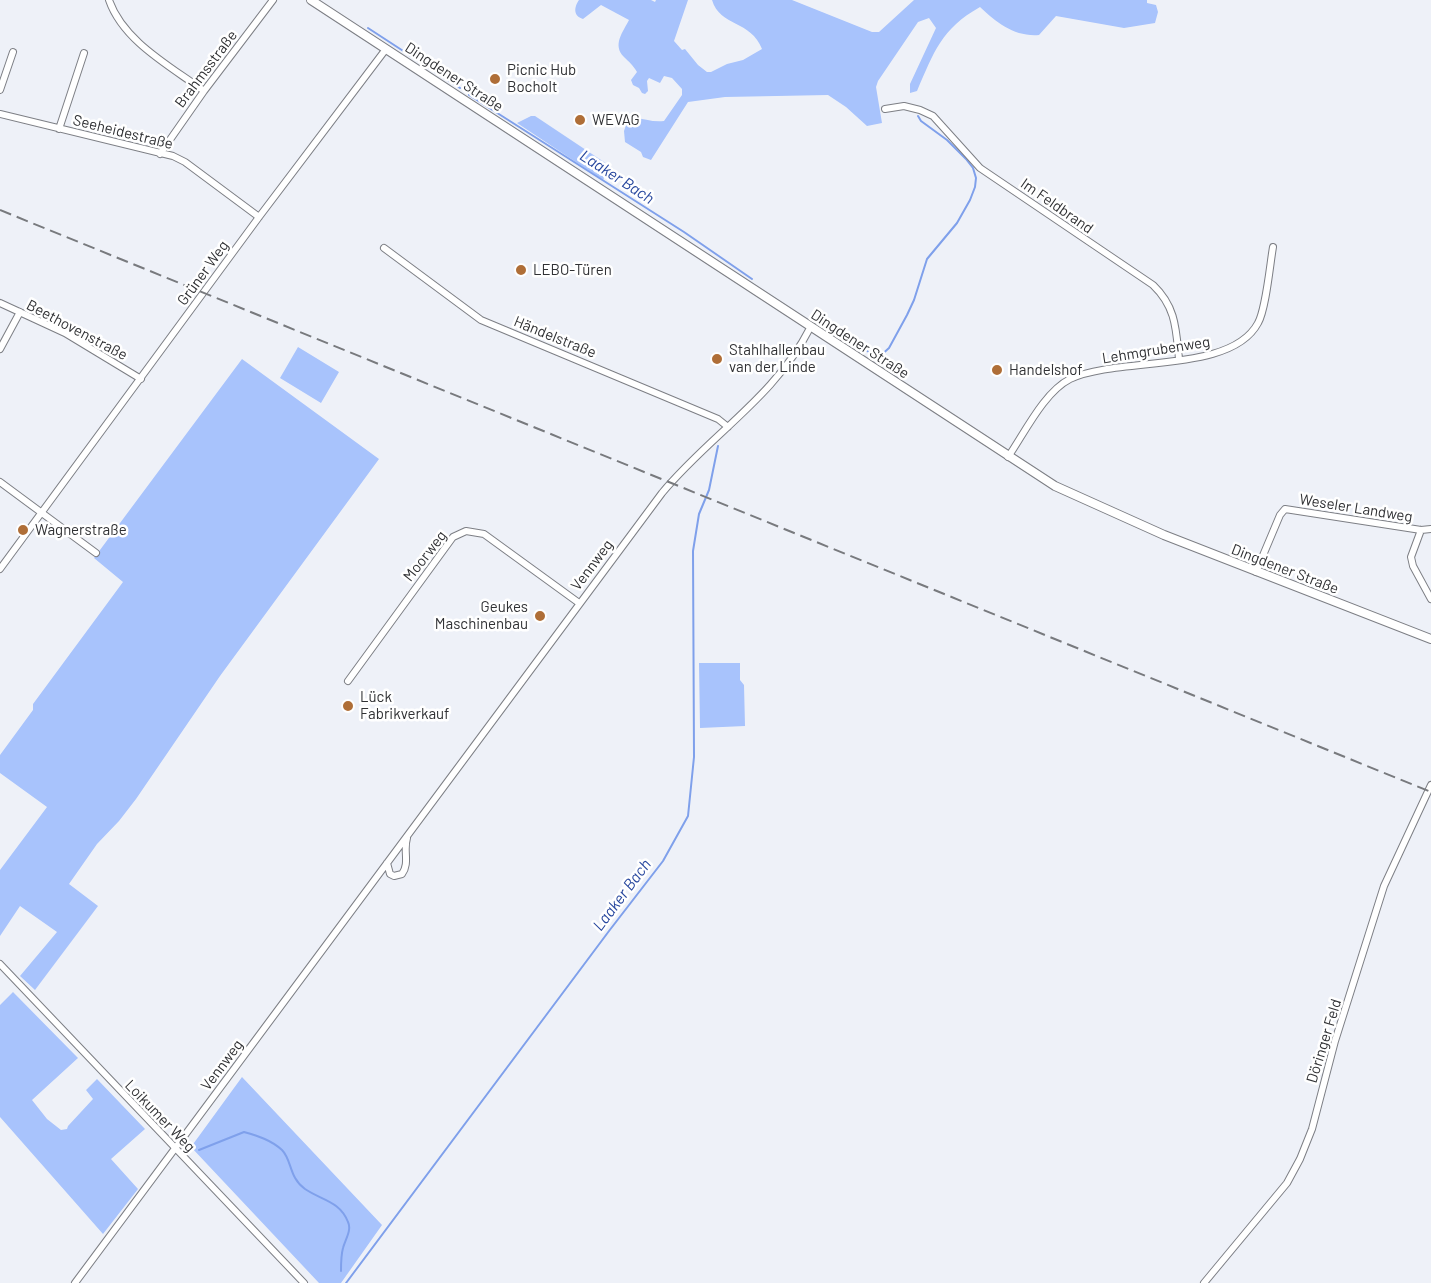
<!DOCTYPE html>
<html>
<head>
<meta charset="utf-8">
<style>
  body { margin:0 }
  canvas { display:block; background:#eef1f8 }
</style>
</head>
<body>
<canvas width="1431" height="1283"></canvas>
<script>
const ctx = document.querySelector('canvas').getContext('2d');
ctx.lineJoin = 'round';
function fillPath(path, color) { ctx.fillStyle = color; ctx.fill(path, 'evenodd'); }
function trace(path, color, width, dash) { ctx.strokeStyle = color; ctx.lineWidth = width; ctx.lineCap = dash ? 'butt' : 'round'; ctx.setLineDash(dash || []); ctx.stroke(path); }
function write(font, color, halo, rows, align = 'center') {
  ctx.font = font + ' Barlow,sans-serif'; ctx.lineWidth = 5; ctx.setLineDash([]); ctx.textBaseline = 'middle'; ctx.strokeStyle = halo; ctx.fillStyle = color; for (const [text, x, y, turn = 0] of rows) {
    ctx.save(); ctx.translate(x, y); ctx.rotate((+turn || 0) * Math.PI / 180); ctx.textAlign = isNaN(turn) ? turn : align; if (halo) ctx.strokeText(text, 0, 0); ctx.fillText(text, 0, 0); ctx.restore();
  }
}
const green = new Path2D(`
  M 579,0 L 651,0 L 655,2 L 656,0 L 688,0 L 674,41 L 682,50 L 685,49 L 698,65 L 707,72 L 711,72 L 727,64 L 743,60 L 762,49 C 751,20 720,27 712,0 L 792,0 L 872,32 L 879,32 L 914,0 L 1147,0 L 1147,3 L 1156,5 L 1158,12 L 1155,23 L 1124,28 L 1056,16 L 1039,35 C 1015,37 997,23 980,7 C 941,29 934,52 917,91 L 910,93 L 910,84 L 936,28 L 929,18 L 918,22 L 878,81 L 876,87 L 882,123 L 867,126 L 846,107 L 828,95 L 725,97 L 688,102 L 651,160 L 643,157 L 641,152 L 625,142 L 624,131 L 628,119 C 640,116 651,123 664,121 L 682,95 L 682,89 L 672,78 L 664,76 L 660,83 L 649,78 L 647,81 L 648,91 L 645,94 L 642,93 L 639,88 L 633,85 L 631,80 L 637,72 C 633,65 629,62 624,57 C 612,45 623,32 629,20 L 601,5 L 583,19 C 573,16 574,7 579,0 Z
  M 531,116 L 535,116 L 610,166 L 603,180 L 517,123 Z
  M 298,347 L 339,372 L 321,403 L 280,378 Z
  M 242,359 L 379,459 L 220,676 L 136,799 L 119,821 L 97,844 L 69,884 L 98,906 L 35,990 L 20,976 L 57,932 L 20,906 L 0,936 L 0,870 L 47,807 L 0,773 L 0,755 L 33,710 L 33,704 L 123,582 L 94,558 Z
  M 699,663 L 740,663 L 740,680 L 744,685 L 745,726 L 700,728 Z
  M 13,992 L 78,1058 L 32,1100 L 47,1119 L 61,1130 L 67,1129 L 68,1126 L 93,1099 L 86,1090 L 97,1079 L 145,1129 L 111,1159 L 138,1189 L 103,1234 L 0,1117 L 0,1005 Z
  M 242,1077 L 382,1225 L 341,1283 L 319,1283 L 191,1147 Z`);
const stream = new Path2D(`
  M 368,28 L 460,88
  M 469,95 L 684,232 L 752,279
  M 843,335 L 878,358 L 889,348 L 907,315 L 914,300 L 927,259 L 957,223 L 970,200 L 975,187 L 976,178 L 973,168 L 966,159 L 947,140 L 921,121 L 918,116
  M 199,1150 L 244,1132 C 258,1136 271,1140 282,1150 C 292,1160 289,1178 305,1189 C 321,1200 340,1201 348,1222 C 352,1230 345,1240 343,1248 C 341,1255 341,1264 341,1271
  M 346,1283 L 609,931 L 663,861 L 688,816 L 694,757 L 693,551 L 699,514 L 709,490 L 718,446`);
const street = new Path2D(`
  M 109,0 C 123,41 170,66 204,91
  M 0,90 L 13,52
  M 885,109 L 904,106 L 920,110 L 933,116 L 980,168 L 1153,285 C 1176,307 1176,329 1179,359
  M 0,114 L 173,156 L 185,162 L 259,217
  M 59,129 L 84,53
  M 160,154 L 204,91 L 273,0
  M 384,248 L 481,320 L 718,419 L 728,427
  M 0,303 L 65,333 L 141,379
  M 0,349 L 20,312
  M 1008,457 C 1024,434 1044,392 1070,379 C 1119,356 1231,374 1258,323 C 1266,309 1270,264 1273,247
  M 0,482 L 96,553
  M 1421,530 L 1411,557 L 1413,566 L 1431,599
  M 0,569 L 259,217 L 386,49
  M 1256,572 L 1280,515 L 1285,509 L 1421,530 L 1431,529
  M 348,681 L 453,537 L 466,531 L 484,534 L 579,603
  M 387,863 L 390,874 L 394,876 L 402,874 C 410,863 403,851 407,838
  M 0,964 L 304,1283
  M 75,1283 L 662,493 C 710,435 775,397 810,328
  M 1204,1283 L 1287,1183 L 1300,1159 L 1312,1129 L 1335,1041 L 1384,886 L 1431,785`);
const secondary = new Path2D(`
  M 311,0 L 1055,486 L 1164,535 L 1431,639`);
const rail = new Path2D(`
  M 0,210 L 1431,792`);
const markers = [
  [495,79,6,"#af6e37"],
  [580,120,6,"#af6e37"],
  [521,270,6,"#af6e37"],
  [717,359,6,"#af6e37"],
  [997,370,6,"#af6e37"],
  [23,530,6,"#af6e37"],
  [540,616,6,"#af6e37"],
  [348,706,6,"#af6e37"]
];
const streetNames = [
  ["Brahmsstraße",206,69,-53],
  ["Dingdener Straße",454,77,33],
  ["Seeheidestraße",123,132,14],
  ["Im Feldbrand",1057,206,35],
  ["Grüner Weg",203,273,-54],
  ["Beethovenstraße",77,330,28],
  ["Händelstraße",555,337,22],
  ["Dingdener Straße",860,344,33],
  ["Lehmgrubenweg",1156,350,-9],
  ["Weseler Landweg",1356,508,9],
  ["Moorweg",425,556,-52],
  ["Vennweg",592,565,-53],
  ["Dingdener Straße",1285,569,21],
  ["Döringer Feld",1324,1041,-73],
  ["Vennweg",222,1065,-53],
  ["Loikumer Weg",160,1116,46]
];
const poiNames = [
  ["Picnic Hub",507,70],
  ["Bocholt",507,87],
  ["WEVAG",592,120],
  ["LEBO-Türen",533,270],
  ["Stahlhallenbau",729,350],
  ["van der Linde",729,367],
  ["Handelshof",1009,370],
  ["Wagnerstraße",35,530],
  ["Geukes",528,607,"right"],
  ["Maschinenbau",528,624,"right"],
  ["Lück",360,697],
  ["Fabrikverkauf",360,714]
];
const waterNames = [
  ["Laaker Bach",617,177,33],
  ["Laaker Bach",622,895,-53]
];
fillPath(green, '#a8c3fc');
trace(stream, '#7fa0eb', 2);
trace(street, '#7d7f85', 8);
trace(secondary, '#7d7f85', 10);
trace(street, '#fff', 6);
trace(secondary, '#fff', 8);
trace(rail, '#787a7e', 2, [12, 6]);
for (const [x, y, r, color] of markers) { const dot = new Path2D(); dot.arc(x, y, r, 0, 2 * Math.PI); ctx.fillStyle = color; ctx.fill(dot); trace(dot, '#fff', 2); }
write('15px', '#303134', '#fff', streetNames);
write('15px', '#303134', '#fff', poiNames, 'left');
write('italic 16px', '#27479e', '#fff', waterNames);
</script>
</body>
</html>
